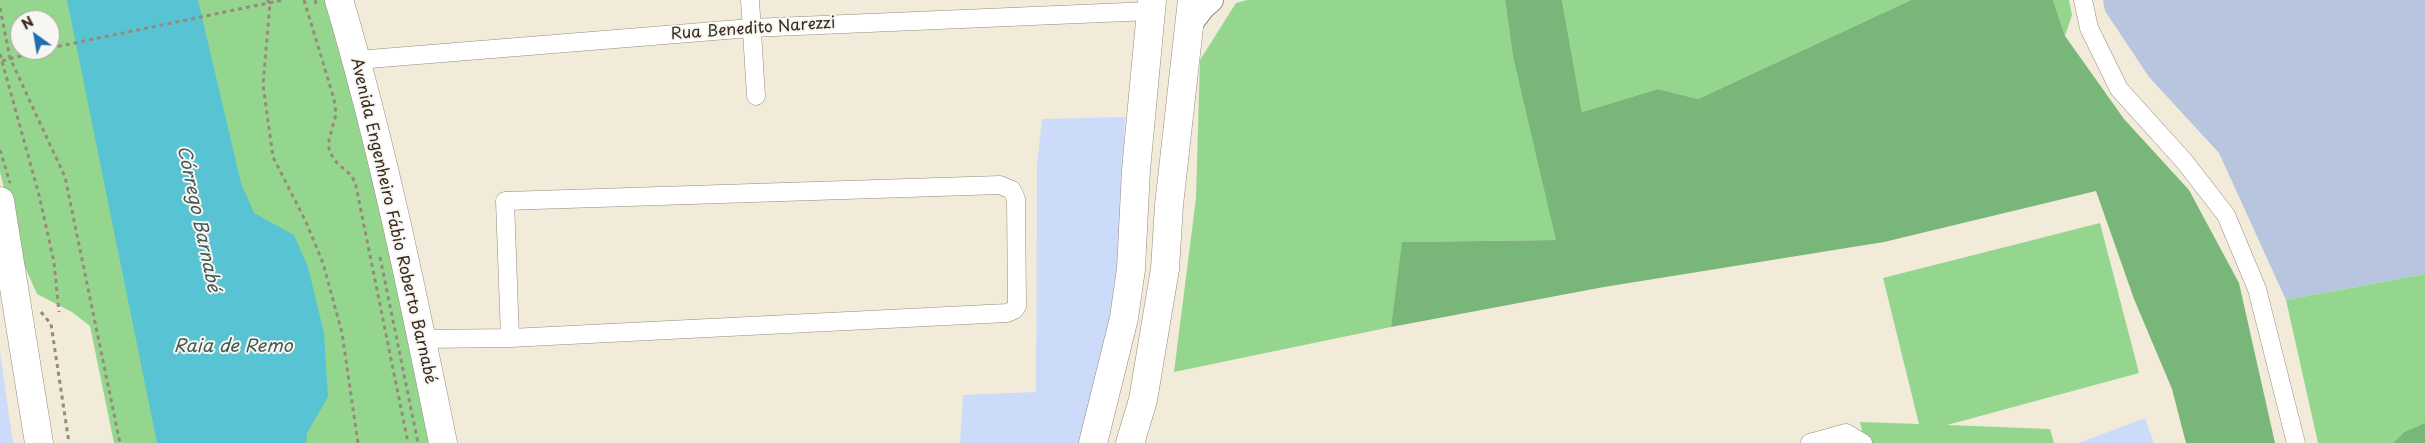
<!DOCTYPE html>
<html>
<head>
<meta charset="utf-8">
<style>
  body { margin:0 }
  #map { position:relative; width:2425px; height:443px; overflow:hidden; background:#f3ebda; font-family:"Playpen Sans",sans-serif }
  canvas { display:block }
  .north { position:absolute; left:10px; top:10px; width:50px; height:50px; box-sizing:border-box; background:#f6f6f2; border:1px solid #aba49d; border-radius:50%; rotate:328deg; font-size:14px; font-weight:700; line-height:20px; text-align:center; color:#3b2a1e }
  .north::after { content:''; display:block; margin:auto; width:18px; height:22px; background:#1f6fb2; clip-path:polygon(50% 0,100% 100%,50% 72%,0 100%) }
</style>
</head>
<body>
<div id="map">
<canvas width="2425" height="443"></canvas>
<div class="north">N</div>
</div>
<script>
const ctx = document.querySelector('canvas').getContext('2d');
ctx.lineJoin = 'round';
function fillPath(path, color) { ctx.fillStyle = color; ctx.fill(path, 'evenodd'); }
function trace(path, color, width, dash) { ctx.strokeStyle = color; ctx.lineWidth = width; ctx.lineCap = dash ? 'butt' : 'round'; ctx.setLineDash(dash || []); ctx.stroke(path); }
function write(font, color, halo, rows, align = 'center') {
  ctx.font = font + ' "Playpen Sans",sans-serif'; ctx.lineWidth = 4; ctx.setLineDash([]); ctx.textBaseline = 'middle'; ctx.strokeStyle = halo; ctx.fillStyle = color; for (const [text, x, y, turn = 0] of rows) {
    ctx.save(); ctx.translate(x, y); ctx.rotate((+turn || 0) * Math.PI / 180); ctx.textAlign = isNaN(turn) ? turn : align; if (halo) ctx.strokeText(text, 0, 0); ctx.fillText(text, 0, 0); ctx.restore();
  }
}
const built = new Path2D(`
  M 1125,117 L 1120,258 L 1104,345 L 1079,443 L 960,443 L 963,395 L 1036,392 L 1037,165 L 1042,119 Z
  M 0,351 L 13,443 L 0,443 Z
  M 2145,418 L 2154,443 L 2079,443 Z`);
const industrial = new Path2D(`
  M 2103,0 L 2425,0 L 2425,274 L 2286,300 L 2219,153 L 2149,77 L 2105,11 Z`);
const green = new Path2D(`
  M 0,0 L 325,0 L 356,98 L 387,236 L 429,443 L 114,443 L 90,326 L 72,312 L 37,294 L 21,258 L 0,172 ZM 20,20 L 50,20 L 50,50 L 20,50 Z
  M 1247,0 L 1505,0 L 1513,57 L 1557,240 L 1403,242 L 1391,327 L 1174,372 L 1196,198 L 1200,60 L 1236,3 Z
  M 1562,0 L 1911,0 L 1698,99 L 1658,89 L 1582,112 Z
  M 2053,0 L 2069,0 L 2072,15 L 2065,36 Z
  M 2100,223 L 2139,373 L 1947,425 L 2050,429 L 2054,443 L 1865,443 L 1860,422 L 1919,424 L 1883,278 Z
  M 2425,274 L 2425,423 L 2404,432 L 2393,443 L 2318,443 L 2286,300 Z`);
const forest = new Path2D(`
  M 1505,0 L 1562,0 L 1582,112 L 1658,89 L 1698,99 L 1911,0 L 2053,0 L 2065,36 L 2124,119 L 2189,190 L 2239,283 L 2275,443 L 2186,443 L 2172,389 L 2134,299 L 2096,191 L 1884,242 L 1604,287 L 1391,327 L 1402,242 L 1556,240 L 1513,57 Z
  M 2425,423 L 2425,443 L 2393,443 L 2404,432 Z`);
const water = new Path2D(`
  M 67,0 L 198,0 L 241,183 L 254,213 L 294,235 L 308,267 L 324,333 L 328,397 L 307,433 L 306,443 L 157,443 Z`);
const path = new Path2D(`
  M 267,0 L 270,3 L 263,85 L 273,157 L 306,222 L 323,263 L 342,333 L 358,443
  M 304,0 L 334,99 L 336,114 L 329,140 L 329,151 L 337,163 L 352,176 L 356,186 L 408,443
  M 315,0 L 317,7
  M 0,8 L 10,58 L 65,177 L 120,443
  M 50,48 L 283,0
  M 0,54 L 39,195 L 54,262 L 59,312
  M 2,61 L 42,50
  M 0,150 L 10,183
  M 380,257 L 418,443
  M 41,312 L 51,324 L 69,443`);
const minor = new Path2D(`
  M 750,0 L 756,96
  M 2083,0 L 2089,28 L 2119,89 L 2184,161 L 2226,215 L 2257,289 L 2296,443
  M 357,60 L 751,28 L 1150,11
  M 422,339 L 510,338 L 1007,313 L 1014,310 L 1017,306 L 1016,199 L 1012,190 L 1000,185 L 505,201 L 510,338
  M 1810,443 L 1846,433 L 1863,443`);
const secondary = new Path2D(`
  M 1189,25 L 1203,7 L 1211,0`);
const primary = new Path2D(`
  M 339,0 C 382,145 413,295 443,443
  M 0,201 L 39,443
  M 1093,443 L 1124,318 L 1131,269 L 1136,170 L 1152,0
  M 1130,443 L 1143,400 L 1165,269 L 1169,205 L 1192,0`);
const streetNames = [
  ["Rua Benedito Narezzi",753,29,-4],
  ["Avenida Engenheiro Fábio Roberto Barnabé",393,221,77]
];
const waterNames = [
  ["Córrego Barnabé",198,219,78],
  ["Raia de Remo",233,347]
];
fillPath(built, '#ccdbfa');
fillPath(industrial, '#b8c5de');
fillPath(green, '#95d68e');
fillPath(forest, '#78b779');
fillPath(water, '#58c3d2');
trace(minor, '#978a7c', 19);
trace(secondary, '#978a7c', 26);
trace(primary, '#978a7c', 29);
trace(path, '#978a7c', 3, [4, 4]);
trace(minor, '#fff', 18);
trace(secondary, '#fff', 24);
trace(primary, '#fff', 28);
write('16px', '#3b2a1e', '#f6f6f2', streetNames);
write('italic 18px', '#445854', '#f6f6f2', waterNames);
</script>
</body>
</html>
